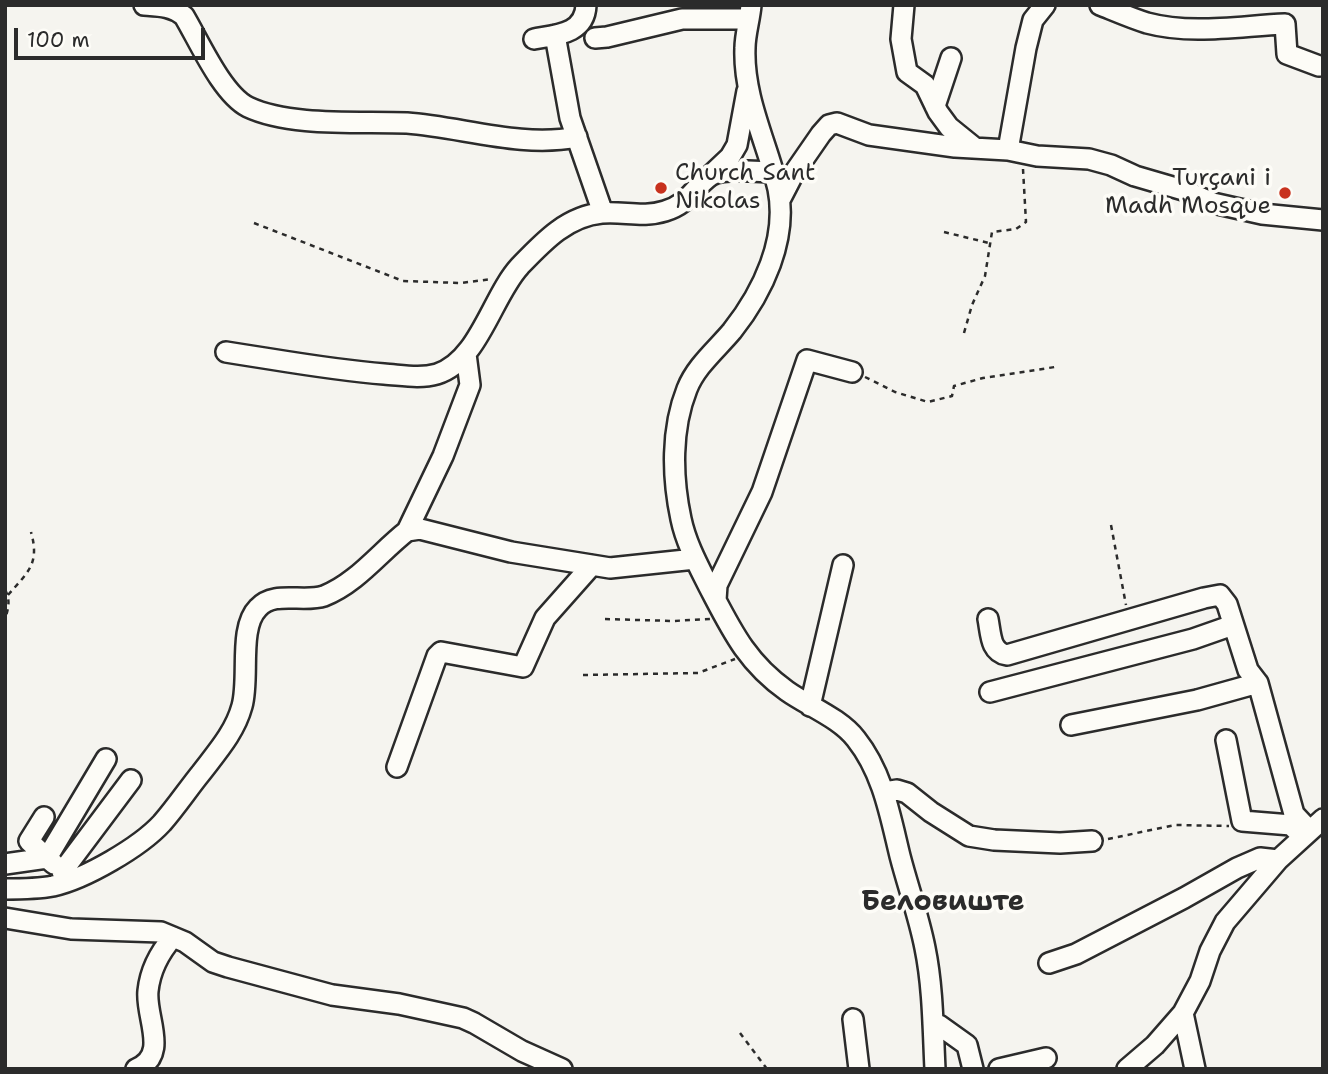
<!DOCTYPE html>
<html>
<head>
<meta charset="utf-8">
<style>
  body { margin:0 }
  #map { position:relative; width:1328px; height:1074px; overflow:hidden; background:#f5f4ef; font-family:"Shantell Sans",sans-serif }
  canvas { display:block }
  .frame { position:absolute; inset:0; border:7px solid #2b2b2b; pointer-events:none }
  .scale { position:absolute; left:14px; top:28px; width:191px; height:32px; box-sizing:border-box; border:4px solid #2b2b2b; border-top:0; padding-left:9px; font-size:21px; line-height:24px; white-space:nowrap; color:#2b2b2b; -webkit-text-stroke:5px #fdfcf7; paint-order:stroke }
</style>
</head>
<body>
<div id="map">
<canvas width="1328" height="1074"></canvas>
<div class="frame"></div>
<div class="scale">100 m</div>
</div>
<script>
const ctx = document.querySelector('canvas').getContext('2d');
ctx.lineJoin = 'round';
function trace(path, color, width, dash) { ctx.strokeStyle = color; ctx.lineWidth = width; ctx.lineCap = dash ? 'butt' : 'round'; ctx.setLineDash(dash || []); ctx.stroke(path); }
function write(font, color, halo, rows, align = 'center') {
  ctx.font = font + ' "Shantell Sans",sans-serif'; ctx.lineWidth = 7; ctx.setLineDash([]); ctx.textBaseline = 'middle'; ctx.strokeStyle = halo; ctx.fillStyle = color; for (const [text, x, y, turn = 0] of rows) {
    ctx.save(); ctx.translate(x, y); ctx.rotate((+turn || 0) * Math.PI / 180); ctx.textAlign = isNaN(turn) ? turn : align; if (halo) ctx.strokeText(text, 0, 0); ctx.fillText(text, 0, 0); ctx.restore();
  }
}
const path = new Path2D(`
  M 254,223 L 403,281 L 461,283 L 492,279
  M 944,232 L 989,243
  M 964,333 L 972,305 L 985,276 L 992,232 L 1016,229 L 1026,222 L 1023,169
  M 865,377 L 895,392 L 928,402 L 952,396 L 954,386 L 983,378 L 1055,367
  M 1111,525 L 1126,605
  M 5,590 C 11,600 8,610 5,619
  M 8,595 C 28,572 40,564 31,532
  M 605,619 L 673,621 L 710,619
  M 583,675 L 698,673 L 735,659
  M 1108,839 L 1175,825 L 1229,826
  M 740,1033 L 767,1069`);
const minor = new Path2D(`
  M 144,5 C 159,6 172,6 184,16 C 199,41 222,94 248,107 C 290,127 361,121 407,123 C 462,127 521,148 577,137
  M 751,5 C 750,19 745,34 745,48 C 743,97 767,143 778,189 C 788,239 763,292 732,331 C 717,349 696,366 687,389 C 671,429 672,477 681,519 C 686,543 698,565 709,587 C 731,629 746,662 787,691 C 808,706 840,718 856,739 C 883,773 890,815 900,856 C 908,887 919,917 925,948 C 933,987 933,1029 935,1069
  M 904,5 L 901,39 L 907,72 L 925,85 L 938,112 L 949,127 L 975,148
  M 1100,5 C 1115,11 1131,18 1147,23 C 1192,35 1239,26 1285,24 L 1287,54 L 1319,66
  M 555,35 L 570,118 L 603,213
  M 595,38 L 607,37 L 682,19 L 749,19
  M 534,39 C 556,35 585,34 586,5
  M 935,106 L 951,58
  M 1008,150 L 1026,48 L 1033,20 L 1045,5
  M 712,174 L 730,157 L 737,145 L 747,91
  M 780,200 L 794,173 L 821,134 L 829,125 L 837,123 L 869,135 L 955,147 L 1008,150 L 1037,156 L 1089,159 L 1111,165 L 1135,176 L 1183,190 L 1213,203 L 1262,214 L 1323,220
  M 226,352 C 279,360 331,370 384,374 C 401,375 420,379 437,374 C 479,361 492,296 520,266 C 543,242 567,216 602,213 C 624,211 643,218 665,211 C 690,203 692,189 710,176 C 722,167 759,172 773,172
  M 407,531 L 443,456 L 470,385 L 466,354
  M 716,600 L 717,585 L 762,492 L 807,360 L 852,372
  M 988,619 C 991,634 990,652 1007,655 L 1204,598 L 1220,595 L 1227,604 L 1248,670 L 1258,683 L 1294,814 L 1309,830
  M 990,692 L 1193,639 L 1233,625
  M 810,706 L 843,565
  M 1071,725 L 1197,700 L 1258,683
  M 1226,740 L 1242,821 L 1291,825 L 1302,836
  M 397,767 L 437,656 L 441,652 L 523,667 L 545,618 L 592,565
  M 884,792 L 897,790 L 907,793 L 931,812 L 969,836 L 994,840 L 1060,843 L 1092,841
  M 44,817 L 29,841 L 47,858 L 106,759
  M 5,864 L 47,858 L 54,864
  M 62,872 L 131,780
  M 5,889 C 21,889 37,889 53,886 C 85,879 140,847 162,823 C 176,807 188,789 201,773 C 217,752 235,732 242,706 C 250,678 238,628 258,608 C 274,590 303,603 324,596 C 357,583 380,552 407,531 L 420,529 L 511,552 L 610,568 L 695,559
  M 5,918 L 71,929 L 161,932 L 185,942 L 213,962 L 228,967 L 332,995 L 399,1004 L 463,1018 L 474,1023 L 522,1051 L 562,1069
  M 1049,963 L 1076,954 L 1184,898 L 1237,868 L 1260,858 L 1278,860
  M 1183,1013 L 1195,1069
  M 853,1019 L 859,1069
  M 933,1024 L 939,1025 L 967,1045 L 973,1069
  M 136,1069 C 170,1055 145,1017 148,991 C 150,971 160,952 173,937
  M 999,1069 L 1046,1058
  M 1127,1069 L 1155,1045 L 1183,1013 L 1200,981 L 1210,951 L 1225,922 L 1278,860 L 1323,819`);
const markers = [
  [661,188,7,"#c8321e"],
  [1285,193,7,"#c8321e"]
];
const poiNames = [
  ["Church Sant",675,174],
  ["Nikolas",675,202],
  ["Turçani i",1271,179,"right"],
  ["Madh Mosque",1271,207,"right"]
];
const quarterNames = [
  ["Беловиште",943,903]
];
trace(minor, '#2b2b2b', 24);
trace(path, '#2b2b2b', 2.5, [5, 5]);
trace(minor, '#fdfcf7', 19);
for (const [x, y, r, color] of markers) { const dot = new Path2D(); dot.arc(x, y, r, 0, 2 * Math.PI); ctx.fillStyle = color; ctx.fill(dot); trace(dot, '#fdfcf7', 2.5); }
write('24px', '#2b2b2b', '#fdfcf7', poiNames, 'left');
write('bold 28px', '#2b2b2b', '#fdfcf7', quarterNames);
</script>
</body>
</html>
